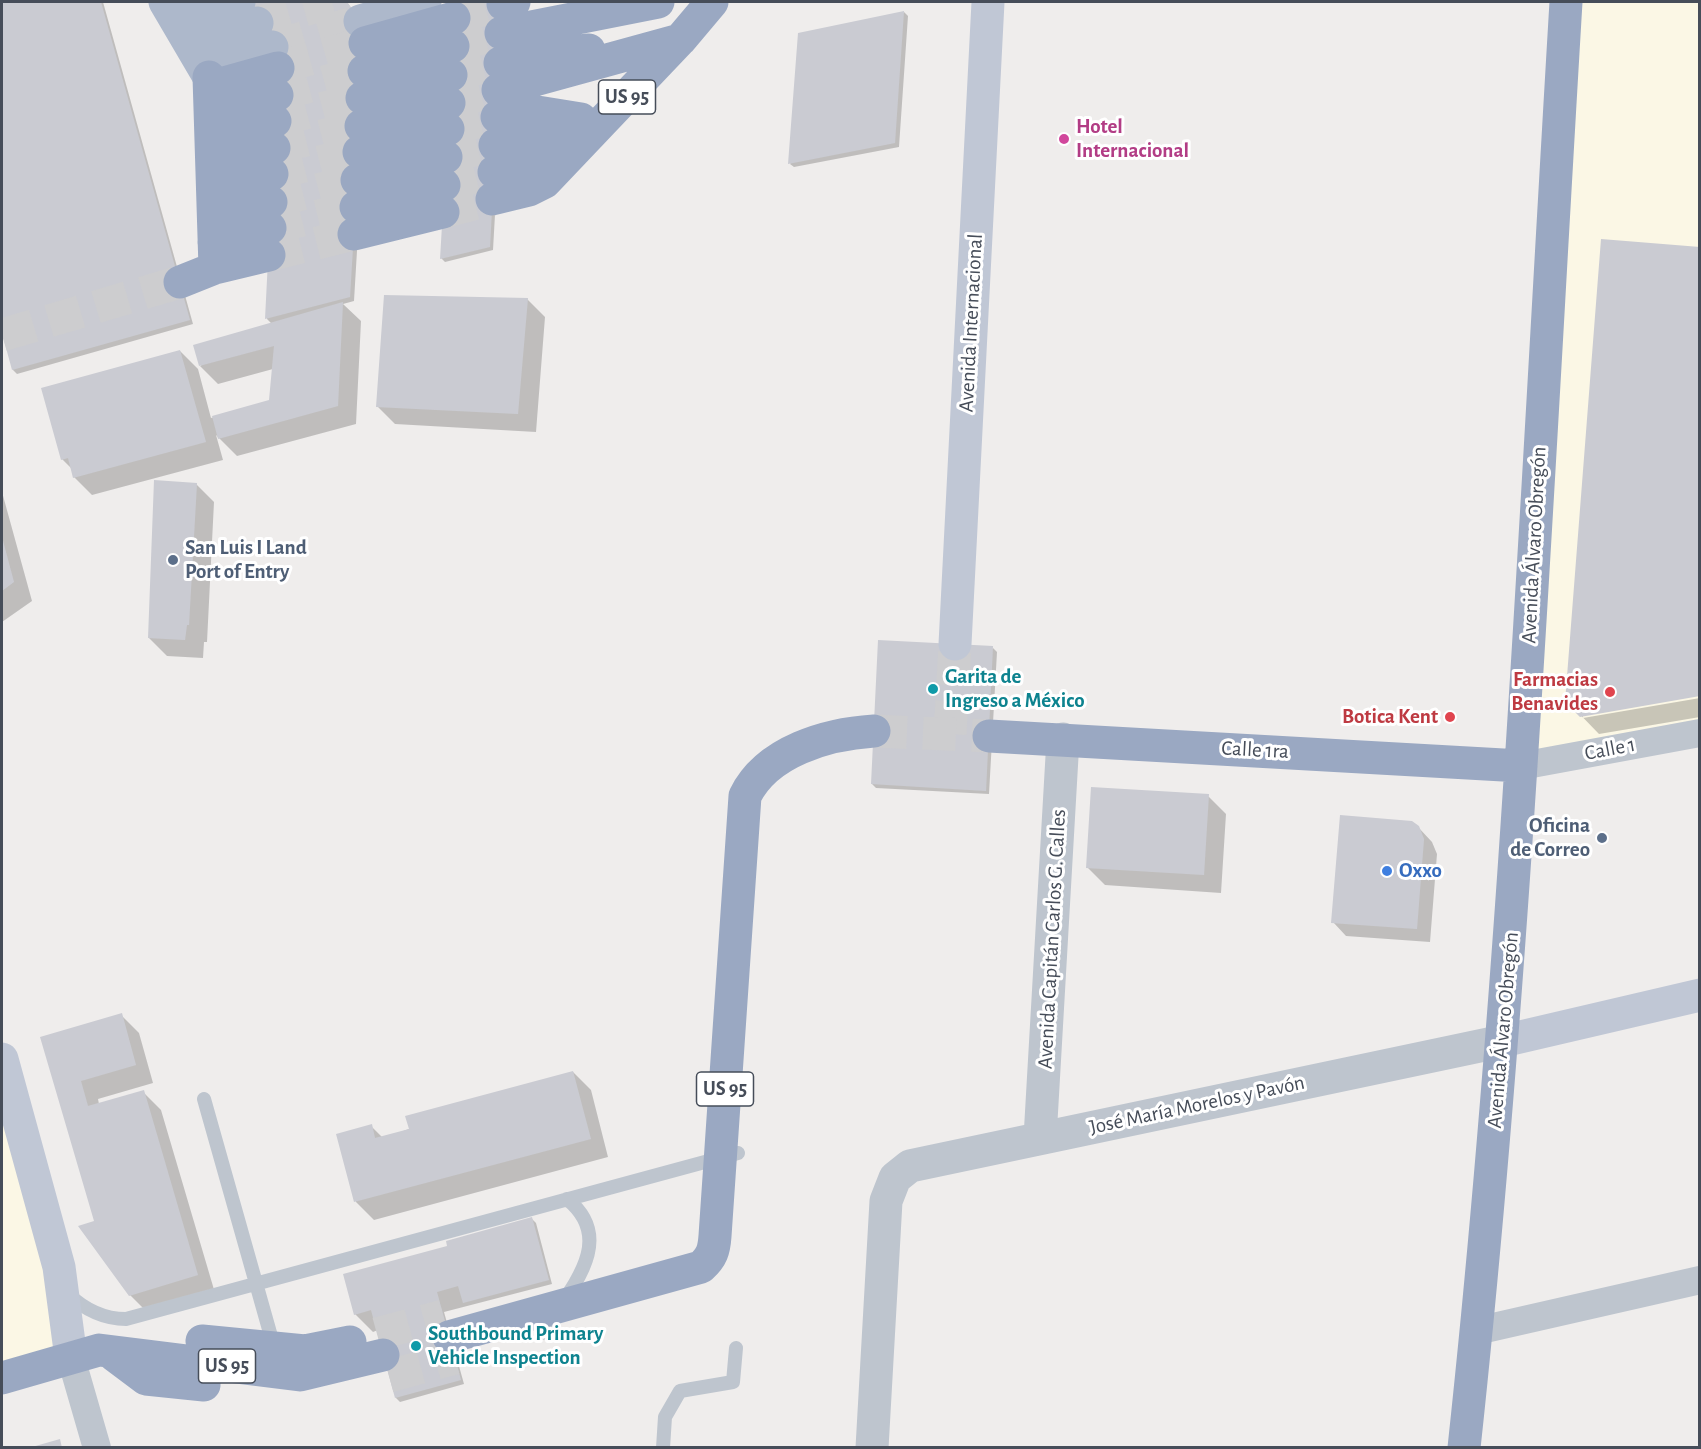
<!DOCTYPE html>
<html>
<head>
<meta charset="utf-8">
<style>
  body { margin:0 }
  #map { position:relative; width:1701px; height:1449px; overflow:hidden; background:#efedec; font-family:"Alegreya Sans",sans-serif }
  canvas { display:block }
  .frame { position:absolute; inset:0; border:3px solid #464d59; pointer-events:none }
</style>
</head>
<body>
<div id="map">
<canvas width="1701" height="1449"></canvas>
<div class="frame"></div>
</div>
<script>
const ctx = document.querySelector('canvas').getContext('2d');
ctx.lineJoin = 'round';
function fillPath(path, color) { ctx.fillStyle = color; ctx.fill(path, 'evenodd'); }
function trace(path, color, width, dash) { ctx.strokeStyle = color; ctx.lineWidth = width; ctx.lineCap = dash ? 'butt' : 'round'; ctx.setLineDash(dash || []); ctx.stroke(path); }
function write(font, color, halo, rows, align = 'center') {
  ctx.font = font + ' "Alegreya Sans",sans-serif'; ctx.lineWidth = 6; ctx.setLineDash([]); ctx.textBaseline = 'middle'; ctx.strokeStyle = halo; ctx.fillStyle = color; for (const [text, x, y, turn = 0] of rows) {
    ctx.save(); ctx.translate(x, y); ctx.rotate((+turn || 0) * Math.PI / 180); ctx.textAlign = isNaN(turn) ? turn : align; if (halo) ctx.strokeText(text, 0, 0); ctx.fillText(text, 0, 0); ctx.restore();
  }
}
const commercial = new Path2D(`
  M 1566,2 L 1699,2 L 1699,733 L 1521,766 Z
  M 2,1057 L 80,1354 L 2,1378 Z`);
const shadow = new Path2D(`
  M 2,2 L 103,2 L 193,324 L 17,374 L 13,370 L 2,327 Z
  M 244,2 L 347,2 L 370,34 L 354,301 L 343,304 L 361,321 L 356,424 L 237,456 L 216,435 L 223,460 L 92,495 L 74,477 L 72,469 L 62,459 L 180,351 L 198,369 L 211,418 L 270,401 L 273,369 L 218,384 L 200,366 L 272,324 L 267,319 L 277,121 Z
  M 454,2 L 507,2 L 493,250 L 445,262 L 441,258 L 457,4 Z
  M 904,12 L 908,16 L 899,147 L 794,167 L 790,164 Z
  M 527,299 L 545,317 L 536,432 L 395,424 L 377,406 Z
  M 196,484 L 214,502 L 207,642 L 204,642 L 203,658 L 167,656 L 149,638 Z
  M 2,492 L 32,601 L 2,622 Z
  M 993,648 L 997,652 L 989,794 L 876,788 L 872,784 Z
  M 1700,698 L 1700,717 L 1599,734 L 1567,701 L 1583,715 L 1583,718 Z
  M 1208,796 L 1226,814 L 1221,893 L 1105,885 L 1087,867 Z
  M 1418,827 L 1432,842 L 1437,854 L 1430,942 L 1346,936 L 1333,922 Z
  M 121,1015 L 139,1033 L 153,1083 L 98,1099 L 99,1104 L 143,1092 L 161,1110 L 215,1293 L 148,1313 L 130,1295 L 95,1222 L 42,1038 Z
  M 573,1072 L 591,1090 L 608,1157 L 374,1220 L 356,1202 L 338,1135 L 371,1126 L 383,1138 Z
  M 532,1219 L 536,1223 L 552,1284 L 444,1312 L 464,1384 L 400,1402 L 396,1398 L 378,1330 L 373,1332 L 355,1314 L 449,1247 Z`);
const building = new Path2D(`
  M 2,2 L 101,2 L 190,320 L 12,370 L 2,333 Z
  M 242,2 L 347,2 L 366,29 L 350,297 L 265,319 L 275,121 Z
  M 453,2 L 503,2 L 490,247 L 440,259 L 455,5 Z
  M 904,11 L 895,143 L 788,164 L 798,33 Z
  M 1601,239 L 1700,247 L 1700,696 L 1580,717 L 1565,702 Z
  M 384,295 L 528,298 L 518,414 L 376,407 Z
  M 343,302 L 338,406 L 218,439 L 212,416 L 269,400 L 274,346 L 199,366 L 193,345 Z
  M 180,350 L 206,442 L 73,478 L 68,458 L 61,460 L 41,388 Z
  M 154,480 L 197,483 L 189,625 L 187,625 L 185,640 L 148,638 Z
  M 2,537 L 14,582 L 2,591 Z
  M 878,640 L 993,646 L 986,791 L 871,784 Z
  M 1091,787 L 1209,794 L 1204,875 L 1086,868 Z
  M 1340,815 L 1412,821 L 1419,826 L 1424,839 L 1417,929 L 1331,923 Z
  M 122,1013 L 136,1065 L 81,1081 L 88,1106 L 144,1090 L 198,1275 L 129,1296 L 78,1226 L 94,1221 L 40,1037 Z
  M 573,1071 L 591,1139 L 354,1202 L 336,1134 L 372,1124 L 375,1138 L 409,1129 L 405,1116 Z
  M 532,1217 L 549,1280 L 463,1303 L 458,1286 L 437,1292 L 461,1380 L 395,1398 L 371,1310 L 354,1315 L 343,1274 L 447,1246 L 446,1241 Z
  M 60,1439 L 62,1448 L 32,1448 L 32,1447 Z`);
const secondaryTunnel = new Path2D(`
  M 950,734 L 955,644`);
const primaryTunnel = new Path2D(`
  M 257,23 L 332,2
  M 272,47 L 360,21`);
const trunkTunnel = new Path2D(`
  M 454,18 L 503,4
  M 453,46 L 501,33
  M 278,68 L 365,43
  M 451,75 L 500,63
  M 277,95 L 364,71
  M 449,103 L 498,90
  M 275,121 L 362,98
  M 448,129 L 497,117
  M 274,148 L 361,126
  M 446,157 L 495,145
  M 272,174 L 359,152
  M 444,185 L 494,172
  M 271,202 L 357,180
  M 443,212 L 492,199
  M 270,228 L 356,207
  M 269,255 L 354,234
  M 2,335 L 180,282
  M 874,731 L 989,736
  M 377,1334 L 443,1316
  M 389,1376 L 455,1358`);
const service = new Path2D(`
  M 204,1099 L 274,1347
  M 68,1294 C 84,1309 103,1319 126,1319 L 738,1153
  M 542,1333 C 568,1291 619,1241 567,1199
  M 663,1448 L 665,1417 L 680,1391 L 733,1382 L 736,1348`);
const minor = new Path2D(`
  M 1521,766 L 1700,733
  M 1476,1331 L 1700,1280
  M 71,1358 L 97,1448`);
const tertiary = new Path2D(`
  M 1040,1138 L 1063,739
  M 872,1448 L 886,1201 L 895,1178 L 910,1166 L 1503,1041`);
const secondary = new Path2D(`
  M 955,644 L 988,2
  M 1503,1041 L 1700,995
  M 2,1059 L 59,1267 L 71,1358`);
const primary = new Path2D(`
  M 165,2 L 209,77
  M 176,20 L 239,2
  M 360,21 L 425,2
  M 190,43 L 257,23
  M 204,67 L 272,47`);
const trunk = new Path2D(`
  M 503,4 L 514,2
  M 501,33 L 658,2
  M 365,43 L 454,18
  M 500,63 L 522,57 L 589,50
  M 364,71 L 453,46
  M 209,77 L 215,268
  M 210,87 L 278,68
  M 498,90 L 680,40
  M 362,98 L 451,75
  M 211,113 L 277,95
  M 497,117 L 525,110 L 581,119
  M 361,126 L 449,103
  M 212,137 L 275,121
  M 495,145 L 573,129
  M 359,152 L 448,129
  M 213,163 L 274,148
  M 494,172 L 525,165 L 573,139
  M 357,180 L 446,157
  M 213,189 L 272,174
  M 492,199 L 529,190 L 545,182 L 680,40 L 712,2
  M 356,207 L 444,185
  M 214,216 L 271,202
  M 354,234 L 443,212
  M 214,242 L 270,228
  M 180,282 L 215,268 L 269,255
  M 989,736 L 1521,766
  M 449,1337 L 701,1267 C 712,1257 714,1250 715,1236 L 745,796 C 767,751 827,734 874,731
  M 202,1341 L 305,1351 L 350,1342
  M 114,1355 L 146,1379 L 204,1385
  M 2,1378 L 99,1350 L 300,1375 L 383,1355
  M 1464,1448 C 1516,967 1537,484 1566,2`);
const markers = [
  [1064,139,6,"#d1479c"],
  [173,560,6,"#5c6f8a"],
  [933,689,6,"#0f9aa8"],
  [1610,692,6,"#e0444e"],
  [1450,717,6,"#e0444e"],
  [1602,838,6,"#5c6f8a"],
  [1387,871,6,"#3f7fe0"],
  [416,1346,6,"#0f9aa8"]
];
const shields = [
  [627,97,57],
  [725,1089,57],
  [227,1366,57]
];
const shieldNames = [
  ["US 95",627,97],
  ["US 95",725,1089],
  ["US 95",227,1366]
];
const hotelNames = [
  ["Hotel",1076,127],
  ["Internacional",1076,151]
];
const streetNames = [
  ["Avenida Internacional",971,323,-87],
  ["Avenida Álvaro Obregón",1534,545,-87],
  ["Calle 1",1610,749,-11],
  ["Calle 1ra",1255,750,3],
  ["Avenida Capitán Carlos G. Calles",1052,939,-87],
  ["Avenida Álvaro Obregón",1503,1030,-85],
  ["José María Morelos y Pavón",1197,1105,-12]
];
const serviceNames = [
  ["San Luis I Land",185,548],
  ["Port of Entry",185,572],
  ["Oficina",1590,826,"right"],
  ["de Correo",1590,850,"right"]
];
const cultureNames = [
  ["Garita de",945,677],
  ["Ingreso a México",945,701],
  ["Southbound Primary",428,1334],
  ["Vehicle Inspection",428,1358]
];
const healthNames = [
  ["Farmacias",1598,680],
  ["Benavides",1598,704],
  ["Botica Kent",1438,717]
];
const shopNames = [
  ["Oxxo",1399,871]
];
fillPath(commercial, '#fbf7e5');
fillPath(shadow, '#0003');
fillPath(building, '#cacbd2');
trace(secondaryTunnel, '#cdcdcf', 33, [33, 16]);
trace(primaryTunnel, '#cdcdcf', 33, [33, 16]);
trace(trunkTunnel, '#cdcdcf', 33, [33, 16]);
trace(service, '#bec5ce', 14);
trace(minor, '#bec5ce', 28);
trace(tertiary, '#bec5ce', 33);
trace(secondary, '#c0c7d5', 33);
trace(primary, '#adb8cb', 33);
trace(trunk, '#9aa8c2', 33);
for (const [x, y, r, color] of markers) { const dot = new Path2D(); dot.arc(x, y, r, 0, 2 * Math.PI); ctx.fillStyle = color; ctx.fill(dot); trace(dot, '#fff', 2); }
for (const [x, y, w] of shields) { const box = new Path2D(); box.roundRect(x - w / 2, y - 17, w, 34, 4.5); ctx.fillStyle = '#fff'; ctx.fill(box); trace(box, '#464d59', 1.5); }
write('bold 20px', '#464d59', null, shieldNames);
write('bold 21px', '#b23c85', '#fff', hotelNames, 'left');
write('21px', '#464d59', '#fff', streetNames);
write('bold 21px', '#4e5e75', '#fff', serviceNames, 'left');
write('bold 21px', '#0d838f', '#fff', cultureNames, 'left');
write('bold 21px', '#be3a42', '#fff', healthNames, 'right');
write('bold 21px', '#366cbe', '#fff', shopNames, 'left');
</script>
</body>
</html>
